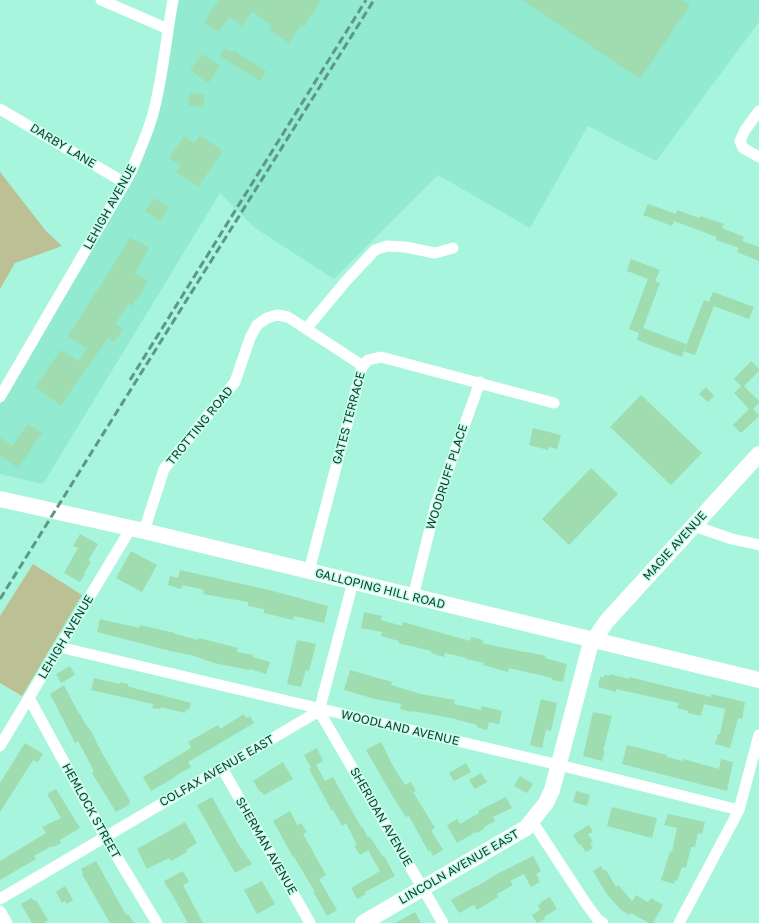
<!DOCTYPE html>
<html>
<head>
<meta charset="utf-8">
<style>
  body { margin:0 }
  canvas { display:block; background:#a6f5dc }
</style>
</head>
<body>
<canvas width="759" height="923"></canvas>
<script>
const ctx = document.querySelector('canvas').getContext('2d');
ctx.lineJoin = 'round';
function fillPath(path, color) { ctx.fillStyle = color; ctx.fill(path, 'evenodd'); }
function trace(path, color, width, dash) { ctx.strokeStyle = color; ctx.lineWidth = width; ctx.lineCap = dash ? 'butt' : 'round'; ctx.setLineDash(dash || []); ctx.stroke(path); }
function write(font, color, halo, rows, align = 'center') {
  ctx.font = font + ' "Golos Text",sans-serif'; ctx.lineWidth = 3; ctx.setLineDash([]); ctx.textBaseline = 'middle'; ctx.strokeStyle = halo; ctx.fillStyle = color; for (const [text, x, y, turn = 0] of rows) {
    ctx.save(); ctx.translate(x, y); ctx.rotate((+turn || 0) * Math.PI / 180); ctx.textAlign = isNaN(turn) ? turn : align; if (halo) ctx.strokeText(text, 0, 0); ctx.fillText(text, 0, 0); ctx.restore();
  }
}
const built = new Path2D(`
  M 178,0 L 759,0 L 759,22 L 656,161 L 588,126 L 530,228 L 438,175 L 334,279 L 255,228 L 220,193 L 43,484 L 0,474 L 0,393 L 130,186 Z`);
const green = new Path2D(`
  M 0,172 L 46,231 L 62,246 L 15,263 L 0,289 Z
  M 33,564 L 82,595 L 22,696 L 0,683 L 0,616 Z`);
const building = new Path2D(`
  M 219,0 L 321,0 L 304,27 L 301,25 L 289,43 L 269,30 L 272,25 L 252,12 L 242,26 L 229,17 L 219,32 L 204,22 Z
  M 522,0 L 682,0 L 690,5 L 640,79 Z
  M 225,48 L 232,53 L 234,51 L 266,71 L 260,81 L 220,56 Z
  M 202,54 L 220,66 L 208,83 L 190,70 Z
  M 190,93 L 205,95 L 203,107 L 188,105 Z
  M 200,135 L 223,151 L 198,187 L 176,172 L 181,166 L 169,158 L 184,136 L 194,143 Z
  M 154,198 L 169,208 L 160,221 L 145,211 Z
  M 648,204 L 676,214 L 677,210 L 699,218 L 700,216 L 724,224 L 722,228 L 744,237 L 742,241 L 759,247 L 759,261 L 737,252 L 739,248 L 716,240 L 717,237 L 674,221 L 672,226 L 643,215 Z
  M 130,237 L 149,248 L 135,273 L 148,282 L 132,306 L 129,303 L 115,324 L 123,329 L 114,342 L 108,338 L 61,405 L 35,387 L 61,350 L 78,361 L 87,349 L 68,336 L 119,256 Z
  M 631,259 L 660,270 L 655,281 L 660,283 L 643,328 L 686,344 L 682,357 L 637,340 L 639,333 L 629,329 L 648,279 L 627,271 Z
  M 713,292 L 754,307 L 749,319 L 714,306 L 695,355 L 684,351 L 704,300 L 709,302 Z
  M 751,361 L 759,369 L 759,371 L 744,386 L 759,401 L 759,403 L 753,409 L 759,416 L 741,433 L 733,425 L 749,409 L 734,393 L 741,386 L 734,379 Z
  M 706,387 L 714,396 L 708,402 L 699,394 Z
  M 641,395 L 702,453 L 671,485 L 610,427 Z
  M 28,424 L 42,433 L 18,468 L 0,455 L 0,437 L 12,446 Z
  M 533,428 L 561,435 L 557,449 L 549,447 L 548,450 L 529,445 Z
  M 591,468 L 618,494 L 569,545 L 542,519 Z
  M 80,534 L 98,544 L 89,559 L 89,561 L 91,562 L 84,573 L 85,574 L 80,582 L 64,573 L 78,548 L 73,546 Z
  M 131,551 L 157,565 L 142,592 L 116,578 Z
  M 180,570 L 269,590 L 328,606 L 324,623 L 294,616 L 293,620 L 264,613 L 264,609 L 248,606 L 248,602 L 203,594 L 204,590 L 182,585 L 181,589 L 168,585 L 170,576 L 178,578 Z
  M 364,612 L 382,616 L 381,620 L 402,626 L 403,622 L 470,641 L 471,637 L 483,640 L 482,643 L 524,652 L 528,652 L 546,656 L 545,658 L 567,664 L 563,682 L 552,680 L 552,678 L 518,670 L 509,668 L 508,672 L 494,668 L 483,665 L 484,663 L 466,659 L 466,658 L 445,653 L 444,657 L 431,653 L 432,651 L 398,643 L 399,641 L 381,636 L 382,632 L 361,628 Z
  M 100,619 L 139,628 L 140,625 L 175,633 L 175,634 L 198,640 L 199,638 L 238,648 L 237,652 L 253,655 L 253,657 L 270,662 L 266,674 L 250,669 L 249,670 L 214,663 L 191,655 L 170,651 L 97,632 Z
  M 297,640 L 316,644 L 309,671 L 306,670 L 301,687 L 287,684 Z
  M 70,666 L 75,675 L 61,683 L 56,674 Z
  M 350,670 L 392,682 L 391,685 L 421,694 L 455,700 L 454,704 L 481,710 L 482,706 L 502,711 L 499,724 L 489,722 L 487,730 L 477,727 L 477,725 L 451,718 L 412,711 L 411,712 L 400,709 L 401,704 L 375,699 L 344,690 Z
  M 610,674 L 629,679 L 629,677 L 711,697 L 711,694 L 745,702 L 742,719 L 738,718 L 730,748 L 715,744 L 718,734 L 720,734 L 725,709 L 704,704 L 701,716 L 688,713 L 688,711 L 677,708 L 679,703 L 616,689 L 616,692 L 598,687 L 600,677 L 604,677 L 604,675 L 609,676 Z
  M 94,678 L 120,684 L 120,682 L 128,684 L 128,686 L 130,687 L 191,703 L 189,710 L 186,709 L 185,713 L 161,707 L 160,709 L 152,708 L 153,704 L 91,690 Z
  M 64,685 L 79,714 L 80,714 L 86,725 L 91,731 L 102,753 L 130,801 L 129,802 L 130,804 L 116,812 L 92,773 L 94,771 L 78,741 L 75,743 L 50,694 Z
  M 541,699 L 557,703 L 551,731 L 546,730 L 542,748 L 530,745 Z
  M 593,712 L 612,716 L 603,751 L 605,751 L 602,761 L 583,756 Z
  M 244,714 L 246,718 L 250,716 L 254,723 L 188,762 L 191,767 L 175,776 L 175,777 L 151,791 L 143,777 L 191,748 L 188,742 L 218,725 L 220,729 Z
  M 381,742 L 393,766 L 405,785 L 411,782 L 416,791 L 413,792 L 435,828 L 431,830 L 443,850 L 433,856 L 430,850 L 428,851 L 409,816 L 406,817 L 393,797 L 366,750 Z
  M 25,743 L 43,754 L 38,762 L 33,760 L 0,812 L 0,783 Z
  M 627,745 L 667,755 L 667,757 L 683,761 L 683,759 L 719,769 L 721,759 L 733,762 L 727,791 L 622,764 Z
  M 317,748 L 323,761 L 316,765 L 325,781 L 333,777 L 361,827 L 362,826 L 368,838 L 370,837 L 383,857 L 384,856 L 395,876 L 365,892 L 366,894 L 357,899 L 351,888 L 380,871 L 368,850 L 360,855 L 354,846 L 357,845 L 346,823 L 342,826 L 333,810 L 332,811 L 309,769 L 311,768 L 304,755 Z
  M 283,762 L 293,779 L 264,795 L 261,791 L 260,792 L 253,781 Z
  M 466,763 L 471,772 L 454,781 L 449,773 Z
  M 481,773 L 487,782 L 475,789 L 469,780 Z
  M 520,776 L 533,784 L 527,793 L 514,786 Z
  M 56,789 L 80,828 L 60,840 L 61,843 L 53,847 L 52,846 L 34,856 L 36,859 L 0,880 L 0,861 L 46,833 L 42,827 L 61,818 L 47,794 Z
  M 576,791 L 590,795 L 587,806 L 573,802 Z
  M 212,797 L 237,842 L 252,864 L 235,873 L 197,805 Z
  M 506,797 L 512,808 L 493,817 L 495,821 L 483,828 L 484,829 L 477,833 L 476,832 L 472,834 L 457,843 L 447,825 L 457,819 L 460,824 L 479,813 L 478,811 Z
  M 612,807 L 657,818 L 652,838 L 607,826 Z
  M 290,811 L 297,825 L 301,823 L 307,832 L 303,834 L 326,875 L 319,879 L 337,910 L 327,916 L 314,893 L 315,892 L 294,857 L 293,857 L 273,821 Z
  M 668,814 L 705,822 L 702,834 L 698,833 L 695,847 L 691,847 L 686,868 L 682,867 L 677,881 L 675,880 L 674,884 L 661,880 L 670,851 L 672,852 L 677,828 L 664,825 Z
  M 185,822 L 197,843 L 186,850 L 187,852 L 171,861 L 169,858 L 147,869 L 137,849 Z
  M 589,825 L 593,832 L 588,834 L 593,842 L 590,844 L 593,848 L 586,852 L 580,844 L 579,845 L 573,835 Z
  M 533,856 L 541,871 L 536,874 L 540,882 L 531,887 L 524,874 L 510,881 L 513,885 L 497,894 L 498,897 L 477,910 L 474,905 L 459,913 L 451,900 L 476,886 L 476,887 L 497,874 Z
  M 96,861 L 126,915 L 128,914 L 134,923 L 110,923 L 82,874 L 83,873 L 81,869 Z
  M 601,866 L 604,871 L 606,870 L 616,887 L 618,885 L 632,901 L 636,895 L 648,902 L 651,898 L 663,905 L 653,923 L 649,923 L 631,913 L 629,915 L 621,910 L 606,893 L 593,871 Z
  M 183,871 L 189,882 L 183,885 L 203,923 L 188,923 L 169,889 L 168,889 L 164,881 Z
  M 262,881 L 275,904 L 257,914 L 244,890 Z
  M 65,886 L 73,900 L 67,904 L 65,901 L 62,903 L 56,892 Z
  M 550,897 L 557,909 L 544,917 L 545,919 L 537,923 L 532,915 L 540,910 L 538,905 L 541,904 L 540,902 Z
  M 32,898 L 34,901 L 36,900 L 48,920 L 44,923 L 32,923 L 21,904 Z
  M 415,912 L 421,923 L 395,923 Z`);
const street = new Path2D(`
  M 101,0 L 168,29
  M 0,109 L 125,183
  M 759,111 L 745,130 L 740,141 L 743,148 L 759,157
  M 306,329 L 346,281 L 375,250 L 387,246 L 405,247 L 435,253 L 453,248
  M 0,397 L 130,174 C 138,155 147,135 153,114 C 163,77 166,38 173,0
  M 694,526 L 732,539 L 759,545
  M 144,531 L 164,469 L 235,382 L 250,338 L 257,325 L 267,318 L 277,315 L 288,317 L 363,366
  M 309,571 L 362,367 L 368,360 L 381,357 L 554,403
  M 413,597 L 436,504 L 480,382
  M 59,647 L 559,765 L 739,810
  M 29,698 L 105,837 L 157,923
  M 319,711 L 443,923
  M 0,746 L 131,528
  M 222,768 L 310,923
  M 532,821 L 585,902 L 598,920 L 603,923
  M 0,899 L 319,711 L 353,582
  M 0,911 L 7,923
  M 679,923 L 739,810 L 759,735`);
const secondary = new Path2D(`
  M 0,499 L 144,531 L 759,680
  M 363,923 L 526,828 L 546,803 L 552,790 L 590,646 L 606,622 L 759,454`);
const rail = new Path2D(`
  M 130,380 L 366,0
  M 0,599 L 374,0`);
const streetNames = [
  ["DARBY LANE",63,146,31],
  ["LEHIGH AVENUE",110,207,-61],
  ["GATES TERRACE",349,418,-75],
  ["TROTTING ROAD",200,426,-51],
  ["WOODRUFF PLACE",447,477,-72],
  ["MAGIE AVENUE",675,546,-48],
  ["GALLOPING HILL ROAD",380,589,14],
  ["LEHIGH AVENUE",66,637,-59],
  ["WOODLAND AVENUE",400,728,13],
  ["COLFAX AVENUE EAST",217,771,-30],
  ["HEMLOCK STREET",91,811,61],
  ["SHERIDAN AVENUE",381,817,60],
  ["SHERMAN AVENUE",266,846,60],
  ["LINCOLN AVENUE EAST",459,867,-30]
];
fillPath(built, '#92ead0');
fillPath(green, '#bbc095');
fillPath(building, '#9fdcb0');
trace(street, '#fff', 11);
trace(secondary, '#fff', 16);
trace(rail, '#5f9786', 3, [8, 4]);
write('12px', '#183930', '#c1ffea', streetNames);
</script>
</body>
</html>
